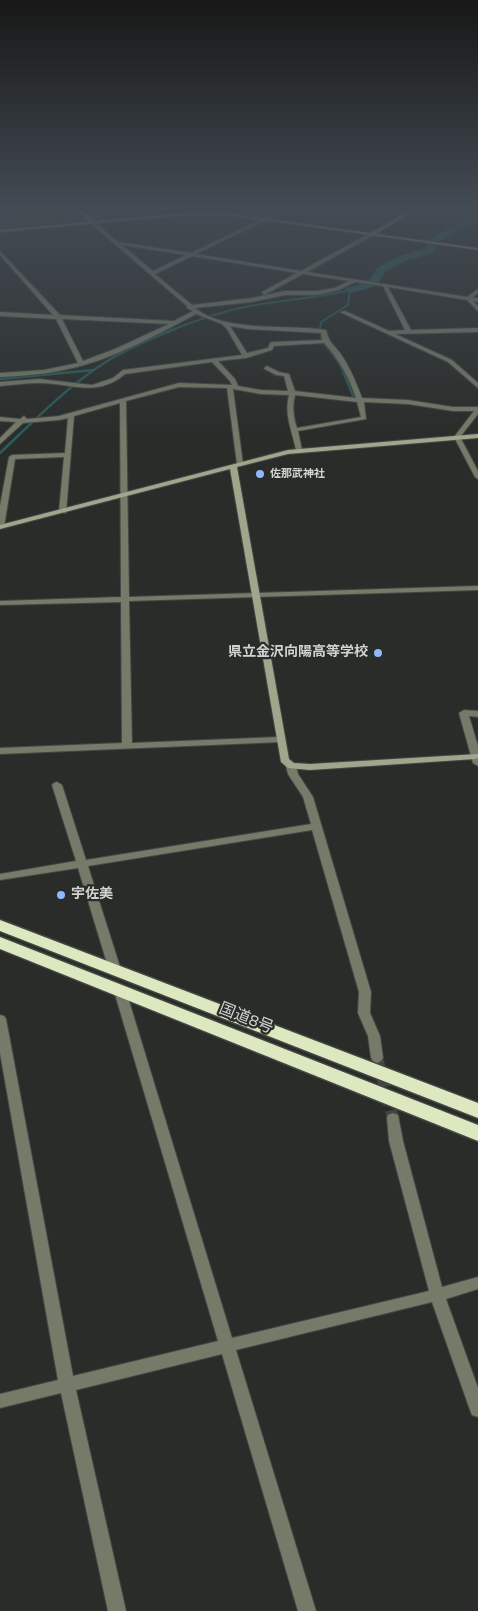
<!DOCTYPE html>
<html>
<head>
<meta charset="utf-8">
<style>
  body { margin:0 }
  canvas { display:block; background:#292c29 }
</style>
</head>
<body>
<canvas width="478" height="1611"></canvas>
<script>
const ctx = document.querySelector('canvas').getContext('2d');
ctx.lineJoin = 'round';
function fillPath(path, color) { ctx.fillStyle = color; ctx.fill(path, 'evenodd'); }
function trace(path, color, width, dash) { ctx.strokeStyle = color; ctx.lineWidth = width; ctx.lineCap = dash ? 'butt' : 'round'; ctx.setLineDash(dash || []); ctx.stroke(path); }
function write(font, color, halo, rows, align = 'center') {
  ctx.font = font + ' "Titillium Web","Noto Sans JP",sans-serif'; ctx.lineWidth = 4.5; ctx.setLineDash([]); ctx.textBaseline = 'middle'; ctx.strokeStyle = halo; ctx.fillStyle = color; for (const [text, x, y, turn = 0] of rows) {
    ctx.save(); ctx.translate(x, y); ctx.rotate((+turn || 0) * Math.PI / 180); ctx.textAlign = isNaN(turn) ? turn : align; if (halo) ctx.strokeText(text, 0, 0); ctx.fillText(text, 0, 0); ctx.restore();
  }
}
const green = new Path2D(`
  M 12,209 L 71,209 L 82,220 L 0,228 L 0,218 Z`);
const streamFar1 = new Path2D(`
  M 172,330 C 197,320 223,311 250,306 C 283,300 317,298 350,290 L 348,305 L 321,322 L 320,330`);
const stream = new Path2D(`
  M 320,329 L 322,340 L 340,364 L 354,398
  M 0,379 L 94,370
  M 0,453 C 34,421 68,385 109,360 C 130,347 152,338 175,329`);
const river = new Path2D(`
  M 478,211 L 478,218 L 437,243 L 433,253 L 407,260 L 385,272 L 379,282 L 373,287 L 350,293 L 345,290 L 346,288 L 365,283 L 372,277 L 377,268 L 399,256 L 425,249 L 430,239 Z`);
const streetTunnel = new Path2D(`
  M 377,1058 L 393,1118`);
const street = new Path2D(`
  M 5,209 L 10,209 L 0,216 L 0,213 Z
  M 110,209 L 117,209 C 107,214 94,220 84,217 L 100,214 Z
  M 283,209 L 289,209 L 196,254 L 301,271 L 370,233 L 374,233 L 374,235 L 307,272 L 467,297 L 478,289 L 478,293 L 472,298 L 478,298 L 478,302 L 473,301 L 478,306 L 478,311 L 467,300 L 388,287 L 411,330 L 478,328 L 478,332 L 395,334 L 452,360 L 478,383 L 478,388 L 448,362 L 340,312 L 345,311 L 389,331 L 405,330 L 383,286 L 355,282 L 339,290 L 317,295 L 285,295 L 252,302 L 195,308 C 225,333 289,324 326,330 C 330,344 331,341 340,353 C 350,367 356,382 362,398 L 408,400 L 453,407 L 478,407 L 478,414 L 460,437 L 478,471 L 478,479 L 475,477 L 454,437 L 474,411 L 453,411 L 408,404 L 364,402 L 366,419 L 298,431 L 302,450 L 299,452 L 296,450 C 292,430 284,415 289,395 L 261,394 L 233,389 L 243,464 L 240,466 L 237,464 L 227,388 L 179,387 L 126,401 L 129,597 L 478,586 L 478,590 L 129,601 L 132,743 L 279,737 L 284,740 L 282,742 L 0,754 L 0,748 L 122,743 L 121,602 L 0,605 L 0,601 L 121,597 L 120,403 L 74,416 L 66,513 L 59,511 L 64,457 L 15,459 L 4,527 L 0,529 L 0,506 L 9,457 L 12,455 L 65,453 L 68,418 L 59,420 L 23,423 L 0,444 L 0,438 L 16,422 L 0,421 L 0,417 L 20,419 L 24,416 L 27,419 L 59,416 L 179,383 L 232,385 L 230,381 L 212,362 L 125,374 C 97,398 71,383 39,383 C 26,383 13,385 0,386 L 0,382 L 39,379 L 92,385 L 113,378 L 123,370 L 242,355 L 227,329 L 222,324 L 196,314 C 160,333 123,354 84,365 C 57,373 28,376 0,377 L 0,373 L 44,370 L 78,363 L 56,319 L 0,316 L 0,312 L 53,315 L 0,255 L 0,251 L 60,315 L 174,321 L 193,311 L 187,308 L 187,306 L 90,223 L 90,221 L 94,221 L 118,242 L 191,253 ZM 122,245 L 186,255 L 153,271 ZM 192,256 L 297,273 L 262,292 L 264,295 L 303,274 L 349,281 L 335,288 L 317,291 L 285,291 L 252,298 L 192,305 L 155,274 ZM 62,319 L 169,324 L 115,349 L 83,361 ZM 230,326 L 247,329 L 321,333 L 322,340 L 272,342 L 270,343 L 268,348 L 247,353 ZM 324,343 C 339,359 349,377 356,398 L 295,391 L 289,374 L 279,372 L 267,366 L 264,368 L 265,369 L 276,375 L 284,376 L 288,391 L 261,390 L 238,386 L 235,379 L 218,361 L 246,358 L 272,350 L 274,346 ZM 295,395 L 357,402 L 361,417 L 297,428 C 293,416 292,407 295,395 Z
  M 464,710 L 478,711 L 478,717 L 469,716 L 478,746 L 478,766 L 473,763 L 459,713 Z
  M 291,763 L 296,766 L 298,774 L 313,797 L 371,992 L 370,1013 L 380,1036 L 383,1058 L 381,1061 L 377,1063 L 373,1061 L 371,1058 L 368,1036 L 358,1013 L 359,992 L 312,830 L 88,866 L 121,970 L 119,973 L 111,973 L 109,970 L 78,868 L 0,880 L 0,874 L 76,861 L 52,785 L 54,783 L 57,782 L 62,785 L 86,860 L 311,824 L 303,797 L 288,774 L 286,766 Z
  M 120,987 L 124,988 L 126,991 L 232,1338 L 429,1291 L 389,1141 L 387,1118 L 388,1115 L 393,1113 L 398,1115 L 403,1141 L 442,1287 L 478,1277 L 478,1289 L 446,1299 L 478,1388 L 478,1417 L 472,1415 L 470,1410 L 432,1302 L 236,1350 L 316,1611 L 298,1611 L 222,1354 L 76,1390 L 126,1611 L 108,1611 L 61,1393 L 0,1408 L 0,1394 L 58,1380 L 0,1053 L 0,1015 L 4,1016 L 6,1019 L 73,1376 L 218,1341 L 114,991 L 116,988 Z`);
const secondary = new Path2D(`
  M 81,209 L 94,221 L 188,213 L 225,213 L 371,233 L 412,209 L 418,209 L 376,234 L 478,248 L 478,250 L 225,215 L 188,215 L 0,232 L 0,230 L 89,222 L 76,209 Z
  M 478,434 L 478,438 L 288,454 L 237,467 L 289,759 L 294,763 L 310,764 L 478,754 L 478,758 L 475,759 L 310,770 L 288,768 L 281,762 L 230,469 L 0,529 L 0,525 L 288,450 Z`);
const highway = new Path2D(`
  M 0,920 L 478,1103 L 478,1118 L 0,931 Z
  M 0,937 L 478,1125 L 478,1141 L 0,949 Z`);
const markers = [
  [260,474,5,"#8fb8fd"],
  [378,653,5,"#8fb8fd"],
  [61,895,5,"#8fb8fd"]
];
const farPoinames = [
  ["佐那武神社",270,474]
];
const poiNames = [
  ["県立金沢向陽高等学校",368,653],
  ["宇佐美",71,895,"left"]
];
const nearStreetnames = [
  ["国道8号",246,1019,22]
];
fillPath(green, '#4f4829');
trace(streamFar1, '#295d5a', 2);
trace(stream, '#295d5a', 2.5);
fillPath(river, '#295d5a');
trace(streetTunnel, '#424542', 12, [12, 6]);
trace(street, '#444744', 2);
trace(secondary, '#444744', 2);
trace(highway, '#444744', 3);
fillPath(street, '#757a69');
fillPath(secondary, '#9ea68c');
fillPath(highway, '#dce8bf');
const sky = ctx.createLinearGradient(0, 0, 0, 435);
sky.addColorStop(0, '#171817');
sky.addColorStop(0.48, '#434b54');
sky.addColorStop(1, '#434b5400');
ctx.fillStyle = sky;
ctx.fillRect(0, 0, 478, 435);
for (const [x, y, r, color] of markers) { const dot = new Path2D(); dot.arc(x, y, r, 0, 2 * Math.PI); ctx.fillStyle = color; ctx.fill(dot); trace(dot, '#292c29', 2); }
write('bold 11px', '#d1d3d1', '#292c29', farPoinames, 'left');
write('bold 14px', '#d1d3d1', '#292c29', poiNames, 'right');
write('16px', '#d1d3d1', '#292c29', nearStreetnames);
</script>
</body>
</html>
